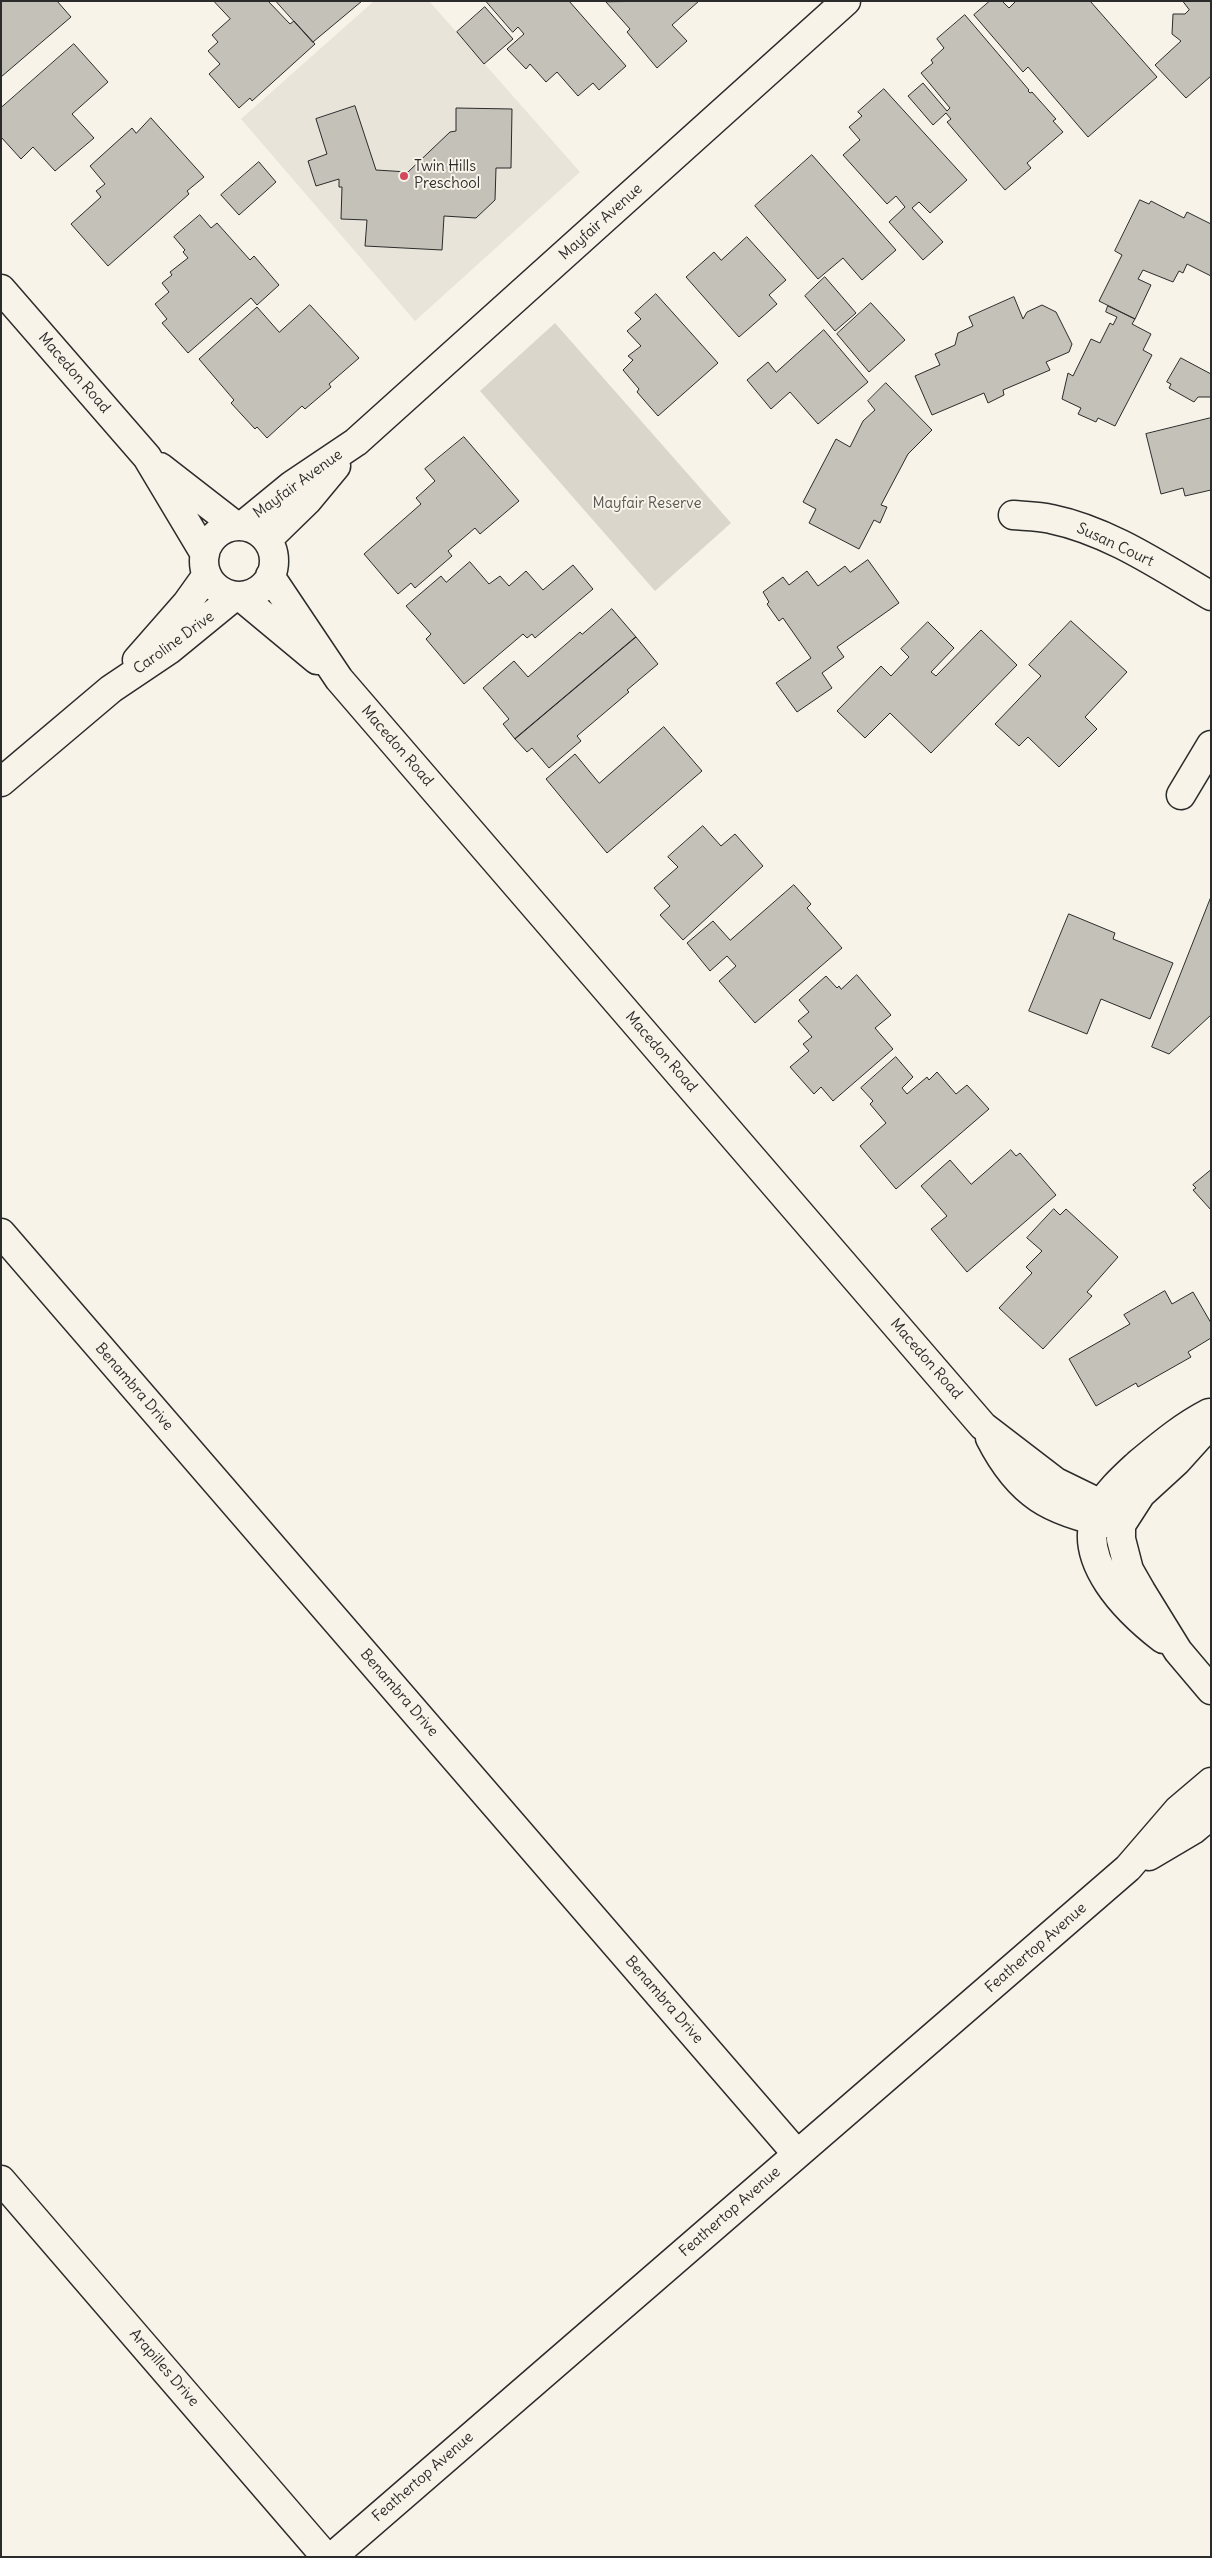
<!DOCTYPE html>
<html>
<head>
<meta charset="utf-8">
<style>
  body { margin:0 }
  #map { position:relative; width:1212px; height:2558px; overflow:hidden; background:#f7f3e8; font-family:Delius,sans-serif }
  canvas { display:block }
  .frame { position:absolute; inset:0; border:2px solid #2b2b2b; pointer-events:none }
</style>
</head>
<body>
<div id="map">
<canvas width="1212" height="2558"></canvas>
<div class="frame"></div>
</div>
<script>
const ctx = document.querySelector('canvas').getContext('2d');
ctx.lineJoin = 'round';
function fillPath(path, color) { ctx.fillStyle = color; ctx.fill(path, 'evenodd'); }
function trace(path, color, width, dash) { ctx.strokeStyle = color; ctx.lineWidth = width; ctx.lineCap = dash ? 'butt' : 'round'; ctx.setLineDash(dash || []); ctx.stroke(path); }
function write(font, color, halo, rows, align = 'center') {
  ctx.font = font + ' Delius,sans-serif'; ctx.lineWidth = 4; ctx.setLineDash([]); ctx.textBaseline = 'middle'; ctx.strokeStyle = halo; ctx.fillStyle = color; for (const [text, x, y, turn = 0] of rows) {
    ctx.save(); ctx.translate(x, y); ctx.rotate((+turn || 0) * Math.PI / 180); ctx.textAlign = isNaN(turn) ? turn : align; if (halo) ctx.strokeText(text, 0, 0); ctx.fillText(text, 0, 0); ctx.restore();
  }
}
const built = new Path2D(`
  M 374,1 L 429,1 L 580,172 L 415,321 L 241,119 Z`);
const green = new Path2D(`
  M 555,323 L 731,523 L 655,591 L 480,391 Z`);
const building = new Path2D(`
  M 1,1 L 57,1 L 71,17 L 1,77 Z
  M 214,1 L 268,1 L 290,24 L 294,21 L 315,44 L 252,101 L 250,98 L 239,108 L 209,74 L 220,64 L 208,51 L 218,42 L 212,35 L 230,19 Z
  M 276,1 L 362,1 L 313,42 Z
  M 486,1 L 569,1 L 626,66 L 599,90 L 593,83 L 578,96 L 557,72 L 546,82 L 530,64 L 526,69 L 507,49 L 524,34 L 518,27 L 513,32 Z
  M 699,1 L 672,25 L 687,41 L 657,68 L 627,32 L 630,29 L 606,2 Z
  M 990,1 L 1002,1 L 1009,8 L 1016,1 L 1090,1 L 1157,77 L 1088,137 L 1028,67 L 1023,72 L 974,15 Z
  M 1183,1 L 1211,1 L 1211,76 L 1186,98 L 1155,65 L 1181,41 L 1172,34 L 1173,14 L 1185,14 L 1189,10 Z
  M 485,7 L 513,39 L 484,64 L 457,32 Z
  M 965,15 L 1029,90 L 1028,91 L 1030,93 L 1032,92 L 1056,119 L 1053,121 L 1063,132 L 1027,163 L 1031,168 L 1005,190 L 947,122 L 951,119 L 946,113 L 933,125 L 908,96 L 923,83 L 947,111 L 950,108 L 921,73 L 933,63 L 931,60 L 944,48 L 937,39 Z
  M 74,44 L 108,82 L 72,114 L 94,138 L 55,171 L 33,147 L 21,159 L 1,137 L 1,108 Z
  M 884,89 L 967,180 L 930,213 L 919,202 L 912,208 L 943,242 L 923,260 L 889,222 L 905,207 L 896,196 L 887,204 L 843,155 L 860,140 L 849,127 L 862,116 L 858,112 Z
  M 355,106 L 376,170 L 408,172 L 450,132 L 456,131 L 456,108 L 512,109 L 511,168 L 496,168 L 495,200 L 476,218 L 444,216 L 442,250 L 365,246 L 367,220 L 341,219 L 342,187 L 339,187 L 339,179 L 316,186 L 308,161 L 327,154 L 316,119 Z
  M 151,118 L 204,177 L 187,191 L 189,194 L 108,266 L 71,224 L 101,197 L 96,191 L 105,184 L 90,166 L 132,128 L 136,133 Z
  M 812,155 L 896,250 L 862,280 L 843,258 L 818,279 L 755,206 Z
  M 259,162 L 276,182 L 239,215 L 221,195 Z
  M 1140,200 L 1149,204 L 1151,201 L 1184,218 L 1187,212 L 1211,224 L 1211,276 L 1187,264 L 1183,273 L 1179,271 L 1173,282 L 1143,270 L 1138,279 L 1151,285 L 1135,319 L 1099,301 L 1122,255 L 1115,251 Z
  M 200,215 L 211,228 L 217,223 L 250,260 L 254,256 L 279,285 L 257,305 L 251,298 L 188,353 L 162,323 L 167,319 L 155,304 L 169,292 L 162,283 L 172,275 L 170,272 L 188,258 L 183,252 L 185,250 L 174,237 Z
  M 747,237 L 786,280 L 769,295 L 777,304 L 739,337 L 686,277 L 714,252 L 721,260 Z
  M 825,277 L 856,313 L 835,331 L 805,296 Z
  M 656,294 L 718,363 L 658,416 L 637,392 L 639,389 L 623,370 L 633,360 L 628,356 L 641,346 L 627,331 L 641,319 L 635,313 Z
  M 1014,297 L 1023,319 L 1027,312 L 1042,305 L 1056,312 L 1072,344 L 1069,352 L 1046,362 L 1050,370 L 1003,390 L 1004,395 L 988,403 L 984,393 L 932,415 L 915,376 L 940,365 L 935,354 L 955,345 L 958,333 L 973,326 L 969,317 Z
  M 871,303 L 905,340 L 869,372 L 837,334 Z
  M 310,305 L 359,358 L 329,384 L 331,387 L 305,409 L 302,406 L 267,438 L 257,427 L 255,429 L 231,403 L 234,400 L 199,359 L 257,307 L 279,332 Z
  M 1108,306 L 1135,319 L 1132,324 L 1151,334 L 1143,350 L 1152,355 L 1115,426 L 1098,418 L 1096,422 L 1078,414 L 1081,408 L 1062,399 L 1068,373 L 1073,376 L 1091,339 L 1100,343 L 1110,323 L 1113,325 L 1117,317 L 1106,312 Z
  M 824,330 L 868,382 L 818,424 L 790,392 L 771,409 L 747,380 L 768,362 L 776,372 Z
  M 1181,358 L 1211,374 L 1211,397 L 1198,397 L 1194,402 L 1169,388 L 1171,384 L 1167,382 Z
  M 886,383 L 932,430 L 908,454 L 881,505 L 887,507 L 880,523 L 874,520 L 859,549 L 809,523 L 816,509 L 803,502 L 836,439 L 850,447 L 863,421 L 875,410 L 868,401 Z
  M 1211,418 L 1211,490 L 1185,496 L 1183,488 L 1161,494 L 1146,434 Z
  M 464,437 L 519,501 L 480,534 L 475,528 L 448,551 L 452,556 L 415,588 L 411,583 L 398,594 L 364,554 L 421,504 L 416,498 L 435,481 L 425,469 Z
  M 868,560 L 899,603 L 837,647 L 844,657 L 822,673 L 832,688 L 797,712 L 776,683 L 811,658 L 783,618 L 779,621 L 767,604 L 769,602 L 763,592 L 783,577 L 789,585 L 807,571 L 818,586 L 845,566 L 850,572 Z
  M 470,562 L 489,584 L 500,576 L 509,586 L 526,571 L 543,590 L 573,565 L 593,589 L 535,638 L 532,634 L 527,638 L 523,634 L 464,684 L 426,639 L 431,634 L 406,606 L 441,576 L 446,582 Z
  M 612,609 L 636,637 L 515,739 L 503,724 L 509,719 L 483,688 L 514,661 L 528,677 L 580,632 L 582,634 Z
  M 1071,621 L 1127,672 L 1085,717 L 1097,729 L 1059,767 L 1028,737 L 1019,746 L 995,724 L 1041,676 L 1029,665 Z
  M 928,622 L 954,648 L 931,672 L 936,676 L 981,630 L 1017,665 L 931,753 L 890,713 L 865,738 L 837,711 L 881,666 L 891,676 L 909,657 L 901,649 Z
  M 636,637 L 658,664 L 627,690 L 629,692 L 577,736 L 581,741 L 549,768 L 532,748 L 527,752 L 515,739 Z
  M 664,727 L 702,771 L 607,853 L 546,779 L 575,754 L 599,783 Z
  M 703,826 L 721,846 L 735,834 L 763,866 L 683,940 L 660,915 L 670,906 L 654,888 L 678,867 L 668,857 Z
  M 794,885 L 811,904 L 807,908 L 842,948 L 755,1023 L 719,981 L 736,966 L 727,956 L 710,971 L 687,943 L 713,921 L 730,940 Z
  M 1211,897 L 1211,1015 L 1169,1054 L 1152,1047 Z
  M 1069,914 L 1115,933 L 1113,939 L 1173,963 L 1150,1019 L 1101,999 L 1087,1034 L 1029,1011 Z
  M 857,975 L 891,1015 L 875,1028 L 893,1049 L 833,1101 L 821,1087 L 814,1094 L 790,1067 L 809,1051 L 803,1044 L 812,1037 L 798,1021 L 809,1012 L 799,1000 L 826,976 L 837,988 L 839,986 L 841,989 Z
  M 896,1057 L 913,1077 L 902,1088 L 907,1094 L 927,1077 L 929,1080 L 937,1072 L 956,1094 L 967,1085 L 989,1109 L 896,1189 L 860,1146 L 886,1123 L 870,1104 L 873,1101 L 861,1088 Z
  M 1011,1150 L 1016,1156 L 1020,1153 L 1056,1195 L 967,1272 L 931,1229 L 947,1216 L 921,1186 L 950,1160 L 971,1184 Z
  M 1211,1170 L 1211,1210 L 1193,1190 L 1196,1188 L 1193,1185 Z
  M 1054,1209 L 1060,1215 L 1066,1209 L 1118,1257 L 1087,1292 L 1092,1296 L 1043,1349 L 999,1308 L 1032,1273 L 1026,1267 L 1042,1251 L 1027,1238 Z
  M 1165,1291 L 1172,1304 L 1193,1292 L 1211,1323 L 1211,1338 L 1188,1352 L 1191,1357 L 1138,1387 L 1136,1383 L 1096,1406 L 1069,1359 L 1130,1324 L 1124,1315 Z`);
const minor = new Path2D(`
  M 1,289 L 147,457 L 205,554
  M 160,467 L 236,526
  M 1013,515 C 1025,516 1039,516 1051,519 C 1109,531 1160,566 1211,596
  M 242,526 L 292,485 L 356,442 L 846,1
  M204 561a35 35 0 1 1 70 0a35 35 0 1 1-70 0Z
  M 267,540 L 307,501 L 336,466
  M 270,576 L 339,679 L 983,1426 L 1056,1482 L 1097,1502 L 1121,1525
  M 240,596 L 317,660
  M 137,660 L 187,603 L 207,575
  M 1,782 L 111,689 L 169,650 L 235,596
  M 1181,795 L 1211,745
  M 1,1233 L 797,2154
  M 1211,1423 L 1177,1461 L 1141,1494 L 1121,1525 L 1121,1539 L 1129,1570 L 1141,1591 L 1178,1651 L 1211,1690
  M 990,1438 C 1019,1495 1050,1512 1112,1524
  M 1163,1639 C 1128,1612 1074,1560 1098,1510 C 1107,1492 1124,1477 1138,1464 C 1161,1445 1182,1427 1209,1413
  M 1149,1856 L 1193,1830 L 1211,1815
  M 1,2180 L 326,2557
  M 332,2557 L 1128,1868 L 1178,1810 L 1211,1782`);
const markers = [
  [404,176,5,"#d1495b"]
];
const poiNames = [
  ["Twin Hills",414,167],
  ["Preschool",414,184]
];
const streetNames = [
  ["Mayfair Avenue",601,222,-42],
  ["Macedon Road",74,373,49],
  ["Mayfair Avenue",298,484,-36],
  ["Susan Court",1115,545,25],
  ["Caroline Drive",174,643,-36],
  ["Macedon Road",397,746,49],
  ["Macedon Road",661,1052,49],
  ["Macedon Road",926,1359,49],
  ["Benambra Drive",134,1387,49],
  ["Benambra Drive",399,1693,49],
  ["Feathertop Avenue",1036,1948,-41],
  ["Benambra Drive",664,2000,49],
  ["Feathertop Avenue",730,2212,-41],
  ["Arapilles Drive",164,2368,49],
  ["Feathertop Avenue",423,2477,-41]
];
const parkNames = [
  ["Mayfair Reserve",647,504]
];
fillPath(built, '#e8e4da');
fillPath(green, '#dad6cc');
fillPath(building, '#c4c1b9');
trace(building, '#2b2b2b', 1);
trace(minor, '#2b2b2b', 31);
trace(minor, '#f7f3e8', 28);
for (const [x, y, r, color] of markers) { const dot = new Path2D(); dot.arc(x, y, r, 0, 2 * Math.PI); ctx.fillStyle = color; ctx.fill(dot); trace(dot, '#f7f3e8', 2); }
write('15px', '#2b2b2b', '#f7f3e8', poiNames, 'left');
write('15px', '#2b2b2b', '#f7f3e8', streetNames);
write('15px', '#575653', '#f7f3e8', parkNames);
</script>
</body>
</html>
